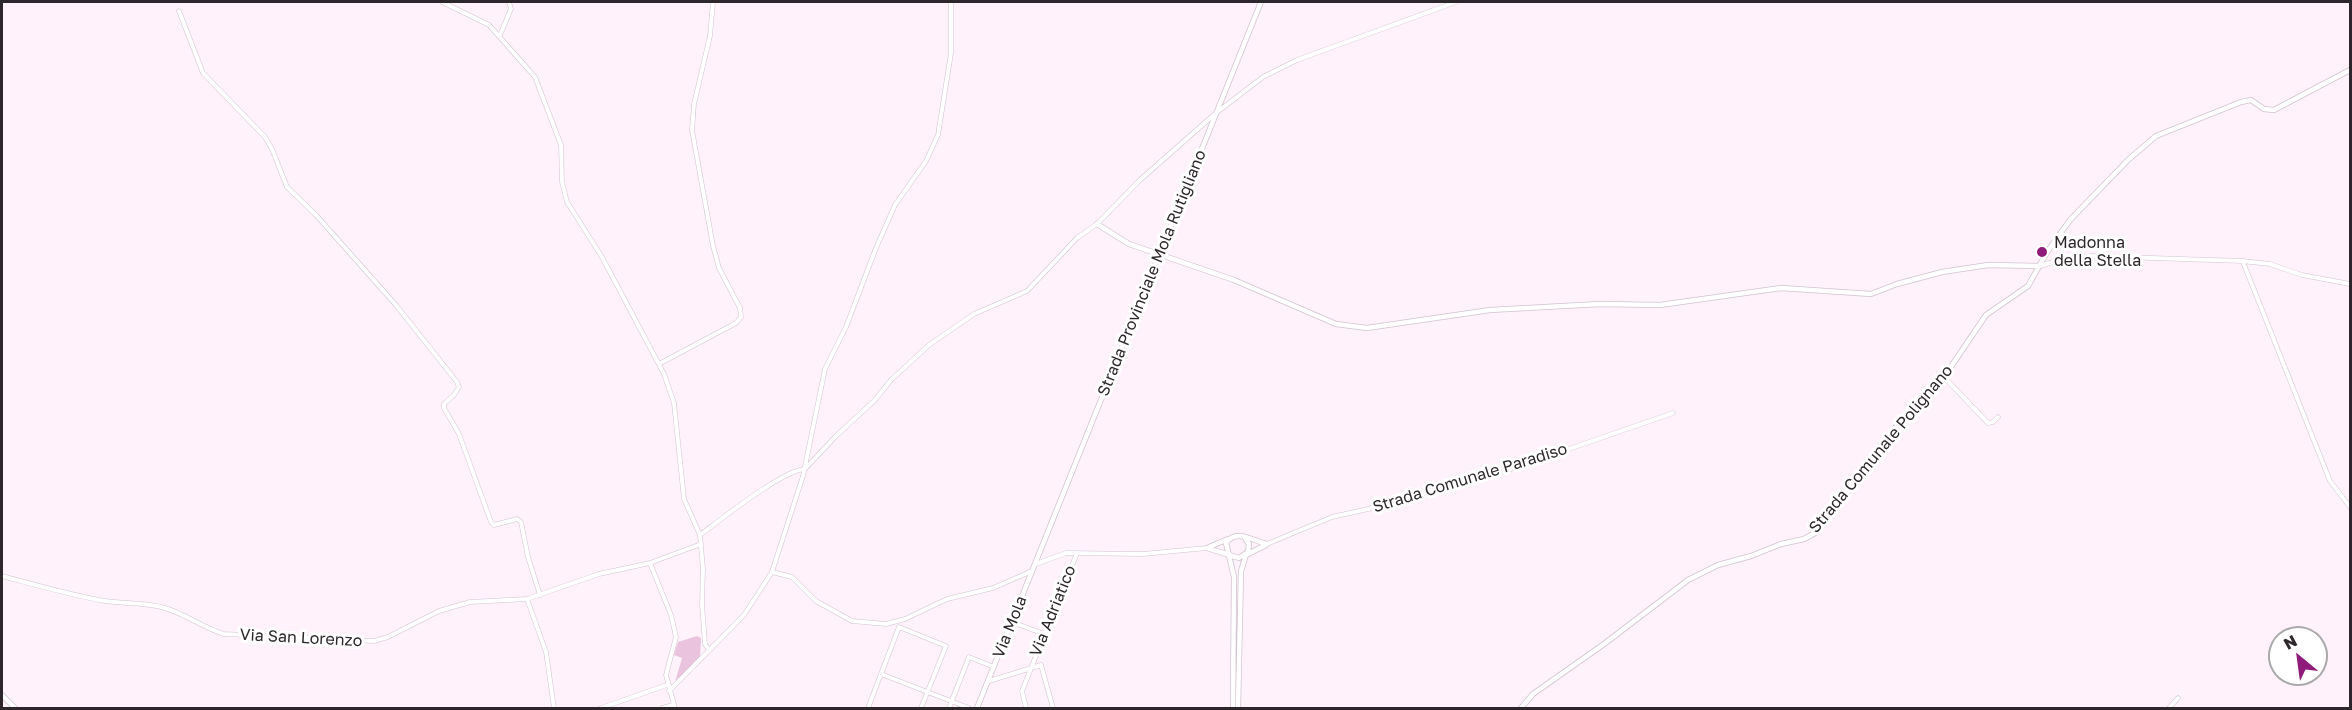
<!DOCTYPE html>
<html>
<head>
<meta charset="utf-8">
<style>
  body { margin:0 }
  #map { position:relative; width:2352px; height:710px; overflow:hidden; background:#fff2fb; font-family:"Golos Text",sans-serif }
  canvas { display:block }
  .frame { position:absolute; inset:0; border:3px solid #2d272b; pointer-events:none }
  .north { position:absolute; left:2268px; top:626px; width:60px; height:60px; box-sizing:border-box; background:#fff; border:2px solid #aba9aa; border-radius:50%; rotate:331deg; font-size:16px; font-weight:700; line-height:24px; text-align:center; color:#2d272b }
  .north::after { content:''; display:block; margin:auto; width:21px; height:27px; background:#8f1b7b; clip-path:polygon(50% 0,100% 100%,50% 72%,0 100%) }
</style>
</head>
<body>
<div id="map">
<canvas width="2352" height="710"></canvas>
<div class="frame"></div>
<div class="north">N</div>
</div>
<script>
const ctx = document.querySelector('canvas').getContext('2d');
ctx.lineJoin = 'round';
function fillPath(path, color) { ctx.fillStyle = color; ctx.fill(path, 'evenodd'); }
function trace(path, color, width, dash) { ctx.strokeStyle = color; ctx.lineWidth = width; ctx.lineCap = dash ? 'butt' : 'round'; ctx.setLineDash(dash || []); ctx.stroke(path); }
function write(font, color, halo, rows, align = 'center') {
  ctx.font = font + ' "Golos Text",sans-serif'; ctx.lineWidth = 6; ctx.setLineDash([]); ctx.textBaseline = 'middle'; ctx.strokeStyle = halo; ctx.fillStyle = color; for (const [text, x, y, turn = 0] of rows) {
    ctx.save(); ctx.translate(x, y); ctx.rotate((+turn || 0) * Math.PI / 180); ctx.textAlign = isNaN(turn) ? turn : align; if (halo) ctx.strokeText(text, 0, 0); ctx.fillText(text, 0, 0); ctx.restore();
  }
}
const green = new Path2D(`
  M 697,636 L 701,638 L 700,657 L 675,682 L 682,658 L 674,655 L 678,642 Z`);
const street = new Path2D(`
  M 442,2 L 489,25 L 535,77 L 561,145 L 562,182 L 567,202 L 602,257 L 664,374 L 674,403 L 684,499 L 700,535 L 703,569 L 702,604 L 705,644 L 709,650
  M 179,11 L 203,73 L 265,137 L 272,149 L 287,187 L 316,215 L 395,304 L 457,382 L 459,387 L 454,395 L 444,404 L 444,408 L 459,434 L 491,522 L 494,525 L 517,519 L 521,522 L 528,557 L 540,595
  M 500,35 L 511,9 L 509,2
  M 2243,262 L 2330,481 L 2350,507
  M 2040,266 L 2056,261 L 2092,256 L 2242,261 L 2270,264 L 2302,275 L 2350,284
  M 659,364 L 736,323 L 741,317 L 740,308 L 719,268 L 713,246 L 692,130 L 694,104 L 710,36 L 713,2
  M 1944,377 L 1988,423 L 1993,422 L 1998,417
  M 700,535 C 720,520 783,470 805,469 L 835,437 L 874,401 L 891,380 L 929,345 L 974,314 L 1027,291 L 1077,238 L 1097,224 L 1140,180 L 1216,113 L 1263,77 L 1297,60 L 1456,2
  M 1267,544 L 1332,517 L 1368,509 L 1511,469 L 1673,413
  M 650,563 L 671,615 L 676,637 L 666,675 L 675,708
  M 1036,564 L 1066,553 L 1143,554 L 1207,548
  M 772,572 L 792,577 L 816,601 L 852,621 L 886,624 L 905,619 L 947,599 L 993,588 L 1032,571
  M 2,576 C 36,585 70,595 105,601 C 125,604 145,602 165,608 C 186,614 203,628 224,634 L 374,641 L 388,637 L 439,611 L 470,602 L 527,599 L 599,574 L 650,563 L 701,544
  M 527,599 L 546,652 L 554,708
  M 1012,622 L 1044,634
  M 881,674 L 969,708
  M 989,681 L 1041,665 L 1053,708
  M 669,691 L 744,615 L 772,572 L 803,476 L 825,369 L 846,327 L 876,248 L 895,205 L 926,161 L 938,135 L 951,53 L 951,2
  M 601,708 L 667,685
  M 662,708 L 673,705
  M 868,708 L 899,627 L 946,646 L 921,708
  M 949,708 L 969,657 L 994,667
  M 1026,708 L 1022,691 L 1077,553
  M 2169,708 L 2178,698`);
const secondary = new Path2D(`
  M 1097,224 L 1129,244 L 1234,280 L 1336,324 L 1367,328 L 1490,310 L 1600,304 L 1660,305 L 1781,288 L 1871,294 L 1897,284 L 1942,272 L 1988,265 L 2040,266
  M 1209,547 L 1228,539
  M 1207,548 L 1239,558 L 1248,552 L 1249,544 L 1245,538
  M 2,695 L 15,708
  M 977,708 L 1261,2
  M 1233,708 L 1234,577 L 1226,543 C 1236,528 1253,541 1267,544
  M 1238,708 L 1241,571 L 1246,555 L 1266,545
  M 1521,708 L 1533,694 L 1604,644 L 1688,580 L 1718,565 L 1751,556 L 1781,544 L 1804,539 L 1815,533 L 1847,493 L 1868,460 L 1904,417 L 1944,377 L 1986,315 L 2028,286 L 2047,252 L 2070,220 L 2128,160 L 2156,136 L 2241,102 L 2251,100 L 2264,109 L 2274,110 L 2350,70`);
const markers = [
  [2042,252,6,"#8f1b7b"]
];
const poiNames = [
  ["Madonna",2054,243],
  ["della Stella",2054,261]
];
const streetNames = [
  ["Strada Provinciale Mola Rutigliano",1152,273,-68],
  ["Strada Comunale Polignano",1881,449,-50],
  ["Strada Comunale Paradiso",1470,478,-17],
  ["Via Adriatico",1053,611,-68],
  ["Via Mola",1010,627,-68],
  ["Via San Lorenzo",301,638,3]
];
fillPath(green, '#eac4df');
trace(street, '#d2c3ce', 5);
trace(secondary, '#d2c3ce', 6);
trace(street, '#fff', 4);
trace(secondary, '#fff', 4.5);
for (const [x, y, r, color] of markers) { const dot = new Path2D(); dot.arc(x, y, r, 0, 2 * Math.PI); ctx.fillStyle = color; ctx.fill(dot); trace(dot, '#fff', 2); }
write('16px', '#2d272b', '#fff', poiNames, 'left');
write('16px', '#2d272b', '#fff', streetNames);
</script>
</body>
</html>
